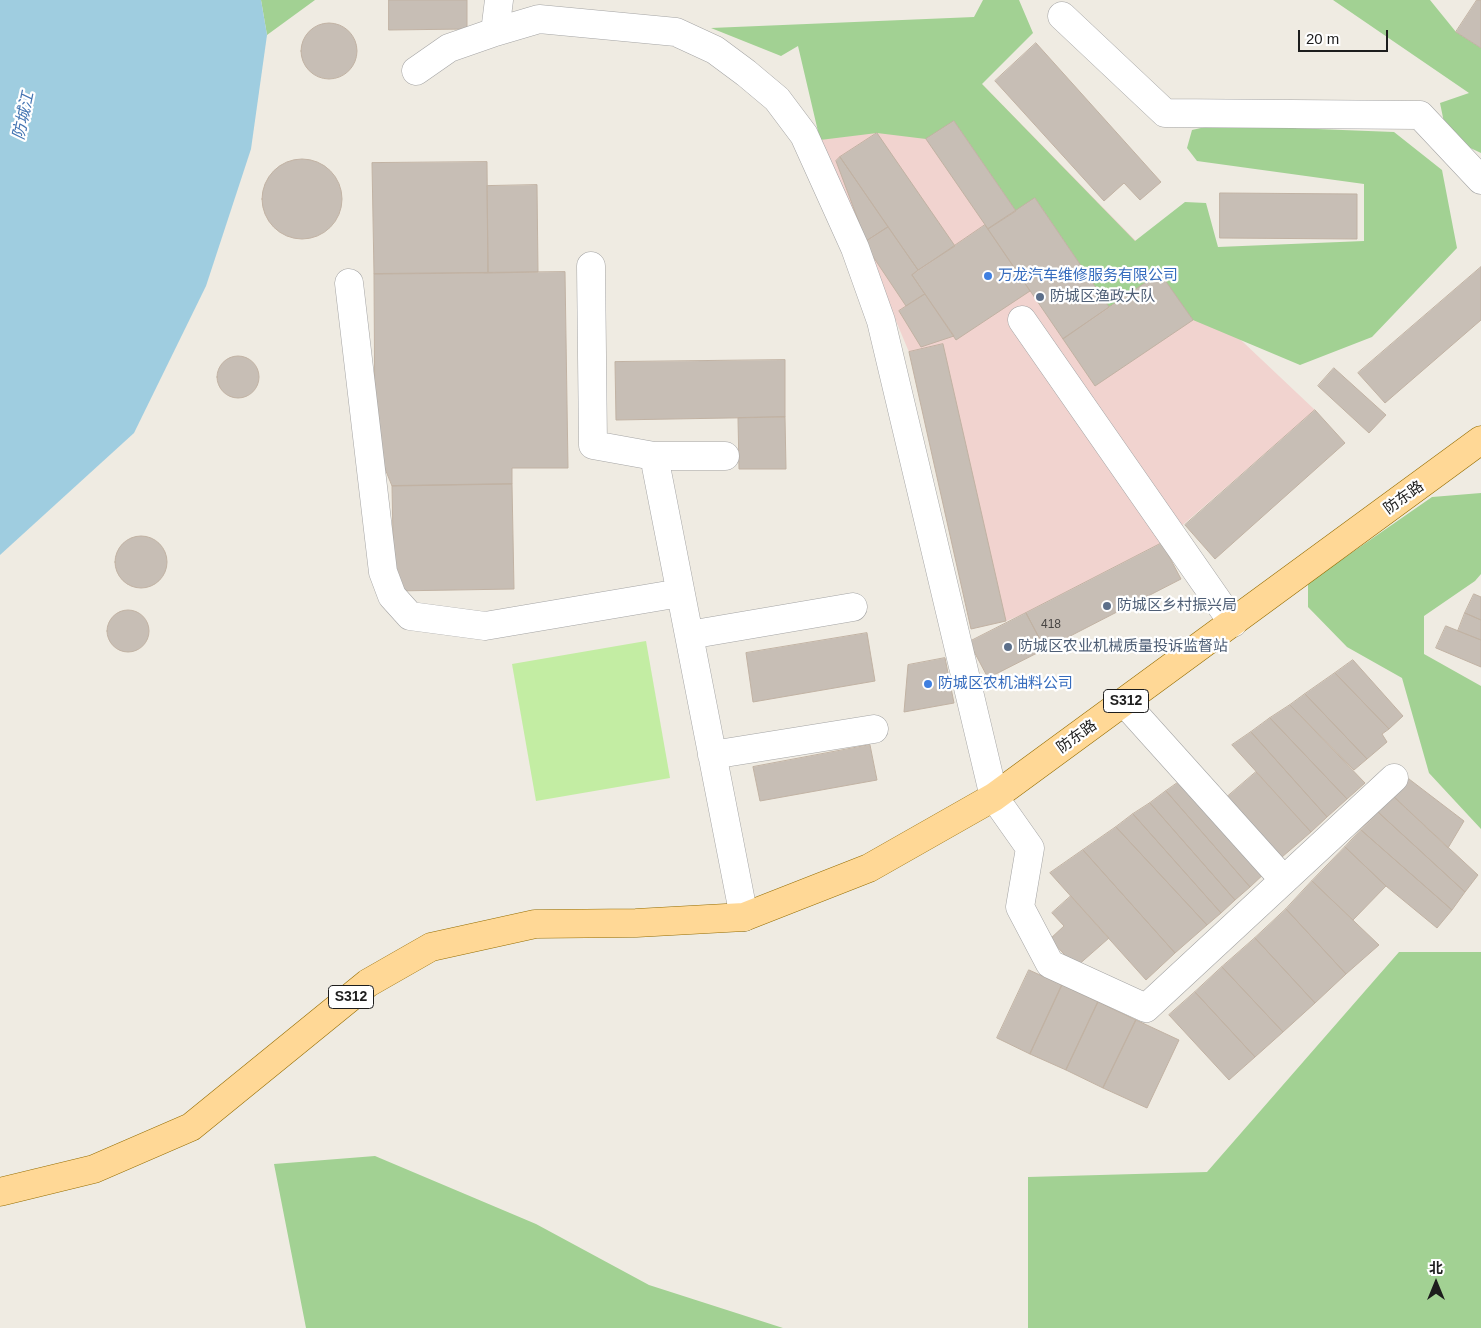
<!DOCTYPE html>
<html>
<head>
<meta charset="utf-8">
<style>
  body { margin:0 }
  #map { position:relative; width:1481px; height:1328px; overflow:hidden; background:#efebe2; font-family:Helvetica,"Noto Sans SC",sans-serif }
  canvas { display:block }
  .north { position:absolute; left:1411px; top:1258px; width:50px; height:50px; -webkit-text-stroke:4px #fff; paint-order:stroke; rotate:0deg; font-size:14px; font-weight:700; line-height:20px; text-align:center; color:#1d1d1d }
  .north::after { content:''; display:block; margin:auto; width:18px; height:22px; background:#1d1d1d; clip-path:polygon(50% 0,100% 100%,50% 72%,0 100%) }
  .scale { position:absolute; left:1298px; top:30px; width:90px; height:22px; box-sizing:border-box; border:2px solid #1d1d1d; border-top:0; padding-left:6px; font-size:15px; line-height:18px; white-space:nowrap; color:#1d1d1d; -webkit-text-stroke:4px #fff; paint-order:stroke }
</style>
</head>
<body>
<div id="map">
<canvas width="1481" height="1328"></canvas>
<div class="north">北</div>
<div class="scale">20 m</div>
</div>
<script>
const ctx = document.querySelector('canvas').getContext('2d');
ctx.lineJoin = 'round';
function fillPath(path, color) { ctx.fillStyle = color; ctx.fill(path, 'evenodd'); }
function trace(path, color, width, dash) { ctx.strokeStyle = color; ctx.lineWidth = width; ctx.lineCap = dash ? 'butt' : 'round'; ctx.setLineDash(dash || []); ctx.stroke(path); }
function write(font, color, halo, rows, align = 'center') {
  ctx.font = font + ' Helvetica,"Noto Sans SC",sans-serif'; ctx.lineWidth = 4.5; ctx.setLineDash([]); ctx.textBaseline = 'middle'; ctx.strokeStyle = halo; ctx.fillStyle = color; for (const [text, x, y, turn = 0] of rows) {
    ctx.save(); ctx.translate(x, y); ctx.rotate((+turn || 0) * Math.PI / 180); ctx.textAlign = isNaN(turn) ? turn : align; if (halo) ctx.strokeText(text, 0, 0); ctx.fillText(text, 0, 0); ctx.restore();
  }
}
const commercial = new Path2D(`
  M 982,84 L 1136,241 L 1315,410 L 1162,543 L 1026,613 L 1006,621 L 971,629 L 909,352 L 820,140 Z`);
const grass = new Path2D(`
  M 646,641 L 670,778 L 536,801 L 512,664 Z`);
const forest = new Path2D(`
  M 261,0 L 315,0 L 267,35 Z
  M 983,0 L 1019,0 L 1033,33 L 982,84 L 1135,241 L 1185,202 L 1206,203 L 1218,247 L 1364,241 L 1364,184 L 1197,161 L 1187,148 L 1192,130 L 1214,125 L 1394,132 L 1442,170 L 1457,248 L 1372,337 L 1300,365 L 1193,320 L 1160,274 L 1109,307 L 1035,198 L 1016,211 L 954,121 L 926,139 L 877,133 L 820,140 L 798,46 L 781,56 L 711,28 L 974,17 Z
  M 1333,0 L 1430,0 L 1456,32 L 1481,48 L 1481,153 L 1447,137 L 1440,103 L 1469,93 Z
  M 1481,493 L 1481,574 L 1475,581 L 1424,616 L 1424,654 L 1481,686 L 1481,829 L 1429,773 L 1402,678 L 1347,647 L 1308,607 L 1308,583 L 1432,497 Z
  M 1399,952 L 1481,952 L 1481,1328 L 1028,1328 L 1028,1177 L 1207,1172 Z
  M 375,1156 L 536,1224 L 649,1285 L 783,1328 L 306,1328 L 274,1164 Z`);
const water = new Path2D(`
  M 0,0 L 261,0 L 267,35 L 251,149 L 206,286 L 134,433 L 0,555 Z`);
const building = new Path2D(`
  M 389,0 L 467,0 L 467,29 L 389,30 Z
  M 1477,0 L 1481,0 L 1481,48 L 1456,32 Z
  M301 51a28 28 0 1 1 56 0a28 28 0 1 1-56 0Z
  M 1036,43 L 1161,182 L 1140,200 L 1124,183 L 1104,201 L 995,81 Z
  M 954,121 L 1016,211 L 988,229 L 926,139 Z
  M 877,133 L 955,246 L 918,270 L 840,157 Z
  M 840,157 L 888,227 L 866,241 L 836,161 Z
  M262 199a40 40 0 1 1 80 0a40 40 0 1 1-80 0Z
  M 487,162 L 488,273 L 374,274 L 372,163 Z
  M 537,185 L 538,272 L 488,273 L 487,186 Z
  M 1220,193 L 1357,194 L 1357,239 L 1220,238 Z
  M 1035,198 L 1109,307 L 1063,339 L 988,229 Z
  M 985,225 L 1030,291 L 956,340 L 912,275 Z
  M 888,227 L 918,270 L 912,275 L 925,294 L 906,306 L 864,243 Z
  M 1481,267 L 1481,320 L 1385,403 L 1358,373 Z
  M 565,272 L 568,468 L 512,468 L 512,484 L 392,486 L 375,444 L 374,274 Z
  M 1160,273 L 1193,320 L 1095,386 L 1063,339 Z
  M 925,294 L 954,336 L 921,347 L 899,311 Z
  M 943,344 L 1006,621 L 971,629 L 909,352 Z
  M217 377a21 21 0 1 1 42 0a21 21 0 1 1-42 0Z
  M 785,360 L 785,417 L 616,420 L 615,362 Z
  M 1334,368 L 1386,415 L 1369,433 L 1318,386 Z
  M 1315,410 L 1345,443 L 1215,559 L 1185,525 Z
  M 785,417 L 786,469 L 739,469 L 738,418 Z
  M 512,484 L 514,589 L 394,591 L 392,486 Z
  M115 562a26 26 0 1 1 52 0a26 26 0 1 1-52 0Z
  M 1162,543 L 1181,579 L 1045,649 L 1026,613 Z
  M 1474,594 L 1481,597 L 1481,620 L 1465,613 Z
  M107 631a21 21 0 1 1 42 0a21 21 0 1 1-42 0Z
  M 1026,613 L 1045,649 L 988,678 L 969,642 Z
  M 1465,613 L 1481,620 L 1481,640 L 1458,631 Z
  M 1446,626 L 1481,640 L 1481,667 L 1436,648 Z
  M 867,633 L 875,681 L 753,702 L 746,653 Z
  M 945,658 L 954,703 L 904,712 L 908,665 Z
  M 1353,660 L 1403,716 L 1389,729 L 1335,673 Z
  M 1335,673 L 1389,729 L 1382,734 L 1387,742 L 1367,759 L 1305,694 Z
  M 1305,694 L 1367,759 L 1354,770 L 1290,705 Z
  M 1290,705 L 1365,783 L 1347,799 L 1270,718 Z
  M 1270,718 L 1347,799 L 1327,817 L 1251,732 Z
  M 1251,732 L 1327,817 L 1311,832 L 1232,745 Z
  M 870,745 L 877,780 L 760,801 L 753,767 Z
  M 1256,772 L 1311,832 L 1282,857 L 1227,797 Z
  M 1183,779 L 1267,871 L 1250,887 L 1166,791 Z
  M 1409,779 L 1464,821 L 1448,848 L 1393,796 Z
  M 1166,791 L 1250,887 L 1235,900 L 1150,803 Z
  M 1393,796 L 1478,875 L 1465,892 L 1378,812 Z
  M 1150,803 L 1235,900 L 1221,913 L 1133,814 Z
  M 1378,812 L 1465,892 L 1452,910 L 1361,830 Z
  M 1133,814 L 1221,913 L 1207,925 L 1116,827 Z
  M 1116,827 L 1207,925 L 1175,953 L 1083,850 Z
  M 1361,830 L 1452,910 L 1437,928 L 1386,886 L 1345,847 Z
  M 1345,847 L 1386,886 L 1353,920 L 1312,881 Z
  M 1083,850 L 1175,953 L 1146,980 L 1050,873 Z
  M 1312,881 L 1379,945 L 1346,974 L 1286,909 Z
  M 1071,896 L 1109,938 L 1076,967 L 1050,939 L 1064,926 L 1052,913 Z
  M 1286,909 L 1346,974 L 1315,1003 L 1255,938 Z
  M 1255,938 L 1315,1003 L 1283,1032 L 1222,967 Z
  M 1222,967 L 1283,1032 L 1255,1057 L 1195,992 Z
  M 1029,970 L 1062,985 L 1030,1054 L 997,1038 Z
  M 1062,985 L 1098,1002 L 1066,1070 L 1030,1054 Z
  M 1195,992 L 1255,1057 L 1229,1080 L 1169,1015 Z
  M 1098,1002 L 1136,1020 L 1103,1088 L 1066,1070 Z
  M 1136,1020 L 1179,1040 L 1147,1108 L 1103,1088 Z`);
const minor = new Path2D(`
  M 1062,16 L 1165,113 L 1420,115 L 1481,180
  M 495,32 L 499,0
  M 416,71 L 449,48 L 495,32 L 539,19 L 676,32 L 715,50 L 746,73 L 777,99 L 804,135 L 855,248 L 881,321 L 994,797 L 1030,848 L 1020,907 L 1050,964 L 1146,1008 L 1394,778
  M 591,266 L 593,445 L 654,456 L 725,456
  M 349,283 L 383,572 L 392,596 L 410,616 L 485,626 L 680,593
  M 1022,320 L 1233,623
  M 654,456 L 744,917
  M 689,635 L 853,607
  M 1124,702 L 1284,880
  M 712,755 L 874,729`);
const major = new Path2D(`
  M 0,1192 L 94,1169 L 191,1127 L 368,983 L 431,947 L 535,924 L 636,923 L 744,917 L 869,868 L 994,797 L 1481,440`);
const markers = [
  [988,276,5,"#3f7fe0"],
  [1040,297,5,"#5c6f8a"],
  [1107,606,5,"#5c6f8a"],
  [1008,647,5,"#5c6f8a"],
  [928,684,5,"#3f7fe0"]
];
const numberNames = [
  ["418",1051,625]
];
const shields = [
  [1126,701,45],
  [351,997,45]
];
const shieldNames = [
  ["S312",1126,701],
  ["S312",351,997]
];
const shopNames = [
  ["万龙汽车维修服务有限公司",998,276],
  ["防城区农机油料公司",938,684]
];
const serviceNames = [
  ["防城区渔政大队",1050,297],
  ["防城区乡村振兴局",1117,606],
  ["防城区农业机械质量投诉监督站",1018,647]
];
const streetNames = [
  ["防东路",1404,498,-36],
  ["防东路",1077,737,-36]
];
const waterNames = [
  ["防城江",24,116,-78]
];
fillPath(commercial, '#f1d3cf');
fillPath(grass, '#c3eda3');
fillPath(forest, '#a2d193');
fillPath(water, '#9fcde0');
fillPath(building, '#c7beb5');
trace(building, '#c1b2a3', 1);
trace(minor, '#a4a4a4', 29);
trace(major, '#956d00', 29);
trace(minor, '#fff', 28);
trace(major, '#ffd896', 28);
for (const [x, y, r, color] of markers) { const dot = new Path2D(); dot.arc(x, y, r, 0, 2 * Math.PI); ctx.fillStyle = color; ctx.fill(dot); trace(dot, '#fff', 2); }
write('12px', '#484543', null, numberNames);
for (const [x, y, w] of shields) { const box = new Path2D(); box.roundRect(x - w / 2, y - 11.5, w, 23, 4); ctx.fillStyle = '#fff'; ctx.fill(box); trace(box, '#1d1d1d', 1); }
write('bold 14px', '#1d1d1d', null, shieldNames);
write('15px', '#366cbe', '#fff', shopNames, 'left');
write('15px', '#4e5e75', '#fff', serviceNames, 'left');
write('15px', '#1d1d1d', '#fff', streetNames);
write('italic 16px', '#4374b2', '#fff', waterNames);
</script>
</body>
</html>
